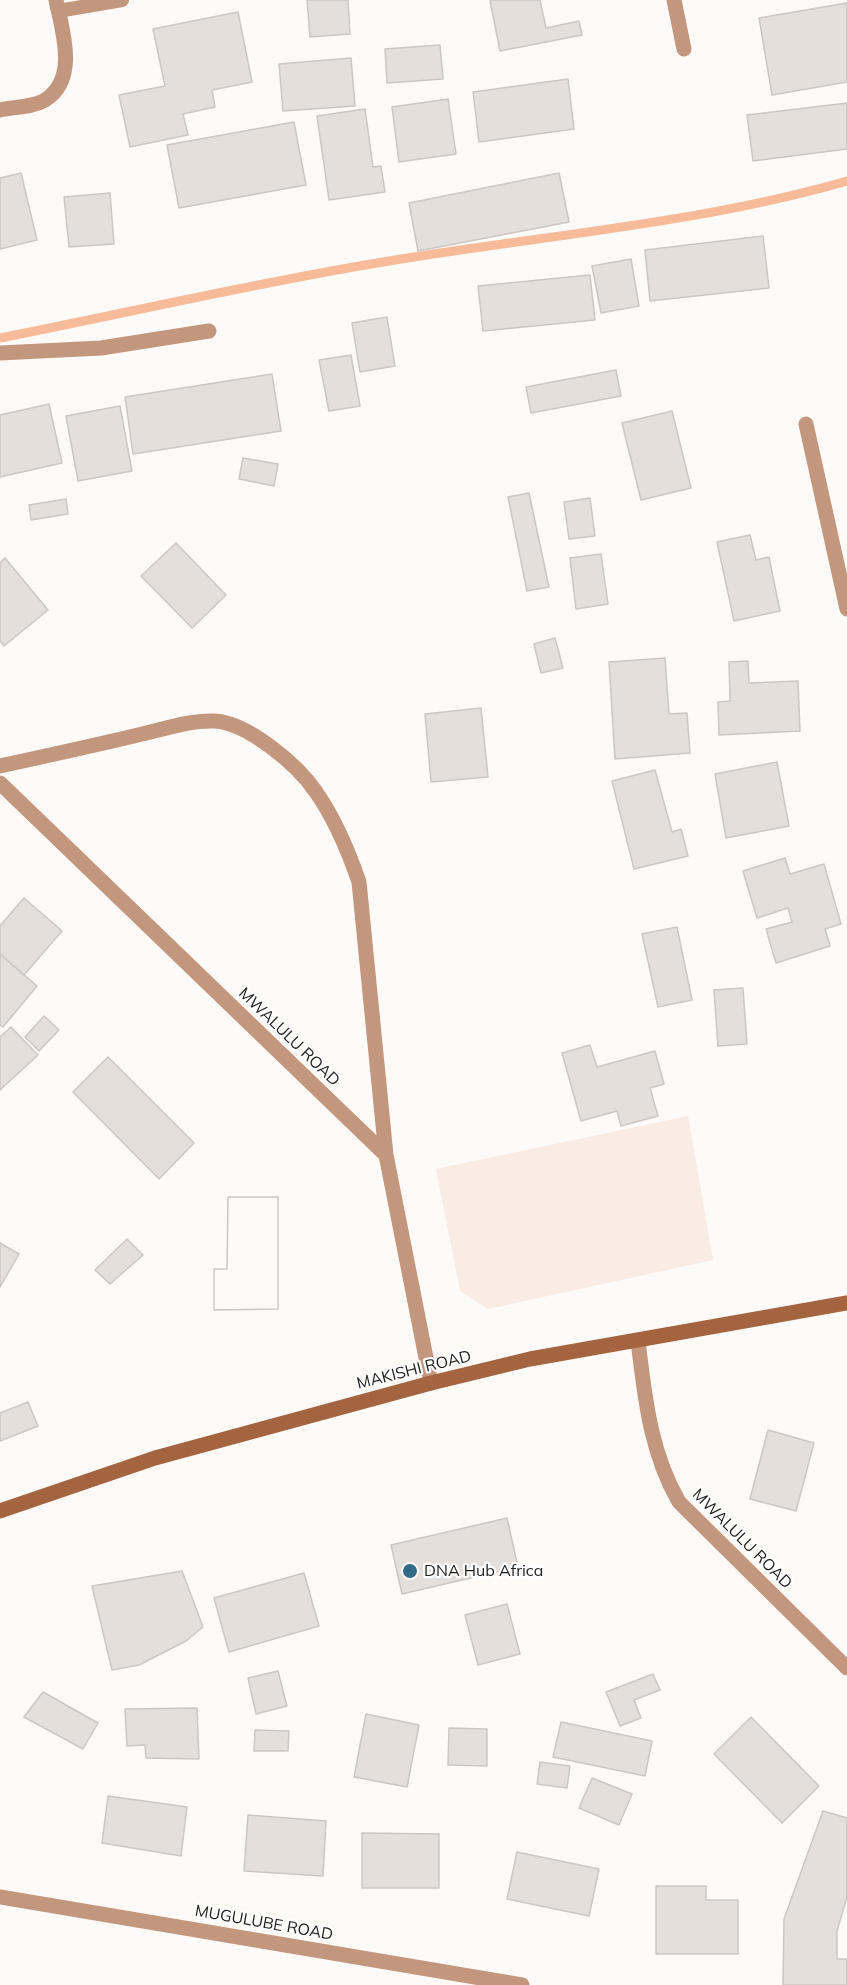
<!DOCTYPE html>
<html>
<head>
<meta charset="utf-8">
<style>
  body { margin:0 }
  canvas { display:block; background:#fefaf8 }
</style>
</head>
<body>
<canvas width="847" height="1985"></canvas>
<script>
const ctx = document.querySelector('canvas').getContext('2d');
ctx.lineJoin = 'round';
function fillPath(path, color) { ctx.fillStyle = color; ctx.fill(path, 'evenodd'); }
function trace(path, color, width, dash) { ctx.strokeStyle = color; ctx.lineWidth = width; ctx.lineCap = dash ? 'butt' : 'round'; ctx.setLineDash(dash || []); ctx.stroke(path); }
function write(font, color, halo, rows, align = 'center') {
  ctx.font = font + ' Mulish,sans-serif'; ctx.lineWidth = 4.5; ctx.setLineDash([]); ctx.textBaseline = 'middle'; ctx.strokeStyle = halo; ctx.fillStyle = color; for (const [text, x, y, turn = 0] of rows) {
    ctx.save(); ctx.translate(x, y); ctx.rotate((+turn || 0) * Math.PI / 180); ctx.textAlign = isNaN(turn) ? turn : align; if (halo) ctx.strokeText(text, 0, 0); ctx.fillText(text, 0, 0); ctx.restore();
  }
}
const built = new Path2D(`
  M 688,1116 L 713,1260 L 488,1309 L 460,1291 L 436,1169 Z`);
const stream = new Path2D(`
  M 0,338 C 127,313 255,283 383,262 C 537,236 697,224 847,181`);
const building = new Path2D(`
  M 307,0 L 348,0 L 350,34 L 310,37 Z
  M 490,0 L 540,0 L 546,28 L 579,21 L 582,35 L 500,51 Z
  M 847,3 L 847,82 L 772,95 L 759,18 Z
  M 238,12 L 252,82 L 212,90 L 215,107 L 183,114 L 188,135 L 130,147 L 119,95 L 165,86 L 153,29 Z
  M 440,45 L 443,79 L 387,83 L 385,49 Z
  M 351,58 L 355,106 L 283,111 L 279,64 Z
  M 568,79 L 574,129 L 479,142 L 473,92 Z
  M 448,99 L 456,154 L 399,162 L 392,107 Z
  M 847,103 L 847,149 L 753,161 L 747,115 Z
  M 365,109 L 373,167 L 381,166 L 385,192 L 329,200 L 317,116 Z
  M 294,122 L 306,185 L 179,208 L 167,145 Z
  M 21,173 L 37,240 L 0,249 L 0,178 Z
  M 559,173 L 569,222 L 418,251 L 409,203 Z
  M 110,193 L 114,244 L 69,247 L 64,197 Z
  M 763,236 L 769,288 L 650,301 L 645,250 Z
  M 631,259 L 639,306 L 601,313 L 592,266 Z
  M 590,275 L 595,320 L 483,331 L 478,286 Z
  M 387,317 L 395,366 L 360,372 L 352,323 Z
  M 351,355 L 360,406 L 329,411 L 319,360 Z
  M 616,370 L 621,396 L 531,413 L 526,387 Z
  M 272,374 L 281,431 L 133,454 L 125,397 Z
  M 49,404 L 62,463 L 0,477 L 0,415 Z
  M 120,406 L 132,471 L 78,481 L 66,416 Z
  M 672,411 L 691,488 L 641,500 L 622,423 Z
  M 243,458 L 278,464 L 274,486 L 239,479 Z
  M 529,493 L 549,587 L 527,591 L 508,497 Z
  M 590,498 L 595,536 L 569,539 L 564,502 Z
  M 66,499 L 68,514 L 31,520 L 29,505 Z
  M 750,535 L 756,560 L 769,557 L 780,611 L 734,621 L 717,542 Z
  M 176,543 L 226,595 L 192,628 L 141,576 Z
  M 601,554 L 608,604 L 576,609 L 570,558 Z
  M 5,558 L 48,610 L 4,646 L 0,641 L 0,563 Z
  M 555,638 L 563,668 L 541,673 L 534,644 Z
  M 665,658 L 669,714 L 687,713 L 690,753 L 615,759 L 609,662 Z
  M 748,661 L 749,683 L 798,681 L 800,731 L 719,735 L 718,702 L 730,701 L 729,662 Z
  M 481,708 L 488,777 L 431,782 L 425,714 Z
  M 777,762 L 789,826 L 726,838 L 715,774 Z
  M 655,770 L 672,832 L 681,829 L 688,856 L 634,869 L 612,781 Z
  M 785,858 L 790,874 L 824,864 L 841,924 L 825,929 L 830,946 L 776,963 L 766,929 L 792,922 L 788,908 L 757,918 L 743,871 Z
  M 24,898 L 62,931 L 24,975 L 0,954 L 0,926 Z
  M 677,927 L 692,1000 L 658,1007 L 642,934 Z
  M 0,954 L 37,986 L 3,1027 L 0,1025 Z
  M 743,988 L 747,1044 L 718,1046 L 714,990 Z
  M 44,1016 L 59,1030 L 39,1051 L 25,1037 Z
  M 11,1027 L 38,1055 L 0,1090 L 0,1037 Z
  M 590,1045 L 597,1067 L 655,1051 L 664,1084 L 650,1088 L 658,1116 L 621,1126 L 617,1111 L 581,1121 L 562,1053 Z
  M 108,1057 L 194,1143 L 159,1179 L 73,1092 Z
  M 228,1197 L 278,1197 L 278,1309 L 214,1310 L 214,1269 L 227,1269 Z
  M 228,1197 L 278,1197 L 278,1309 L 214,1310 L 214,1269 L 227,1269 Z
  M 127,1239 L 143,1255 L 110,1284 L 95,1270 Z
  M 0,1243 L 19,1254 L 0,1287 Z
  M 28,1402 L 38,1426 L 0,1441 L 0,1413 Z
  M 768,1430 L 814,1443 L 796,1511 L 750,1499 Z
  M 507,1518 L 518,1567 L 402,1594 L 391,1545 Z
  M 182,1571 L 203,1627 L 186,1641 L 139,1665 L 112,1670 L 92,1586 Z
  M 304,1573 L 319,1626 L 229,1652 L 214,1598 Z
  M 507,1604 L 520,1654 L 478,1665 L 465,1615 Z
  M 278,1671 L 287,1706 L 256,1714 L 248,1678 Z
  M 653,1674 L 660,1690 L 634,1700 L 641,1718 L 620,1726 L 606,1692 Z
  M 43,1692 L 98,1723 L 83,1749 L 24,1717 Z
  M 197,1708 L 199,1759 L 146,1758 L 145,1745 L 127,1746 L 125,1709 Z
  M 366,1714 L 419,1725 L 407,1787 L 354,1777 Z
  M 751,1717 L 819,1786 L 782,1823 L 714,1754 Z
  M 561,1722 L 652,1741 L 645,1776 L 553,1757 Z
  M 449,1728 L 487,1729 L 487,1766 L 448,1765 Z
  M 255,1730 L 289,1731 L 288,1751 L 254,1751 Z
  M 540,1762 L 570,1766 L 567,1788 L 537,1784 Z
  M 592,1778 L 632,1794 L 619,1825 L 579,1808 Z
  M 108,1796 L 187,1807 L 181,1856 L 102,1843 Z
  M 823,1811 L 847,1818 L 847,1897 L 837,1931 L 837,1959 L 847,1959 L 847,1985 L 783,1985 L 784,1919 Z
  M 248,1815 L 326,1821 L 323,1876 L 244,1871 Z
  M 362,1833 L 439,1834 L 439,1888 L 362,1888 Z
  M 517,1852 L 599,1869 L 589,1916 L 507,1899 Z
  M 656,1886 L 706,1886 L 706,1900 L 738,1900 L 738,1954 L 656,1954 Z`);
const lane = new Path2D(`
  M 58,11 L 122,0`);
const street = new Path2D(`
  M 674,0 L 684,49
  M 0,110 C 13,107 34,107 45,100 C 79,79 62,30 56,0
  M 0,353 L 101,348 L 209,331
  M 806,424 L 847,609
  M 0,766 C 46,756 92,746 138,735 C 162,730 189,720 214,721 C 247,722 298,765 316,792 C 335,819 348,850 359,882 L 386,1155
  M 0,783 L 386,1155 L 431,1383
  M 638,1341 C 645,1398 650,1452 679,1502 L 847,1668
  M 0,1897 L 522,1985`);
const secondary = new Path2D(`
  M 0,1511 L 155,1458 L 431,1383 L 530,1359 L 847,1303`);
const markers = [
  [410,1571,8,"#326b85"]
];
const streetNames = [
  ["MWALULU ROAD",289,1037,44],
  ["MAKISHI ROAD",414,1370,-14],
  ["MWALULU ROAD",742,1539,45],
  ["MUGULUBE ROAD",264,1923,10]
];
const poiNames = [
  ["DNA Hub Africa",424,1571]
];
fillPath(built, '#faebe4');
trace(stream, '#f8bb9a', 9);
fillPath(building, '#e5dfdb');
trace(building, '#cdc7c3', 1.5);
trace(lane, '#c3967e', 14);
trace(street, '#c3967e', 15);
trace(secondary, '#a56440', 15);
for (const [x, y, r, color] of markers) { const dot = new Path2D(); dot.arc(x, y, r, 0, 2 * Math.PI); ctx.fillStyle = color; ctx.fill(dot); trace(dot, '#fff', 2); }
write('16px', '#1f1d1b', '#fff', streetNames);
write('16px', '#1f1d1b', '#fff', poiNames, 'left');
</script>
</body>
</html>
